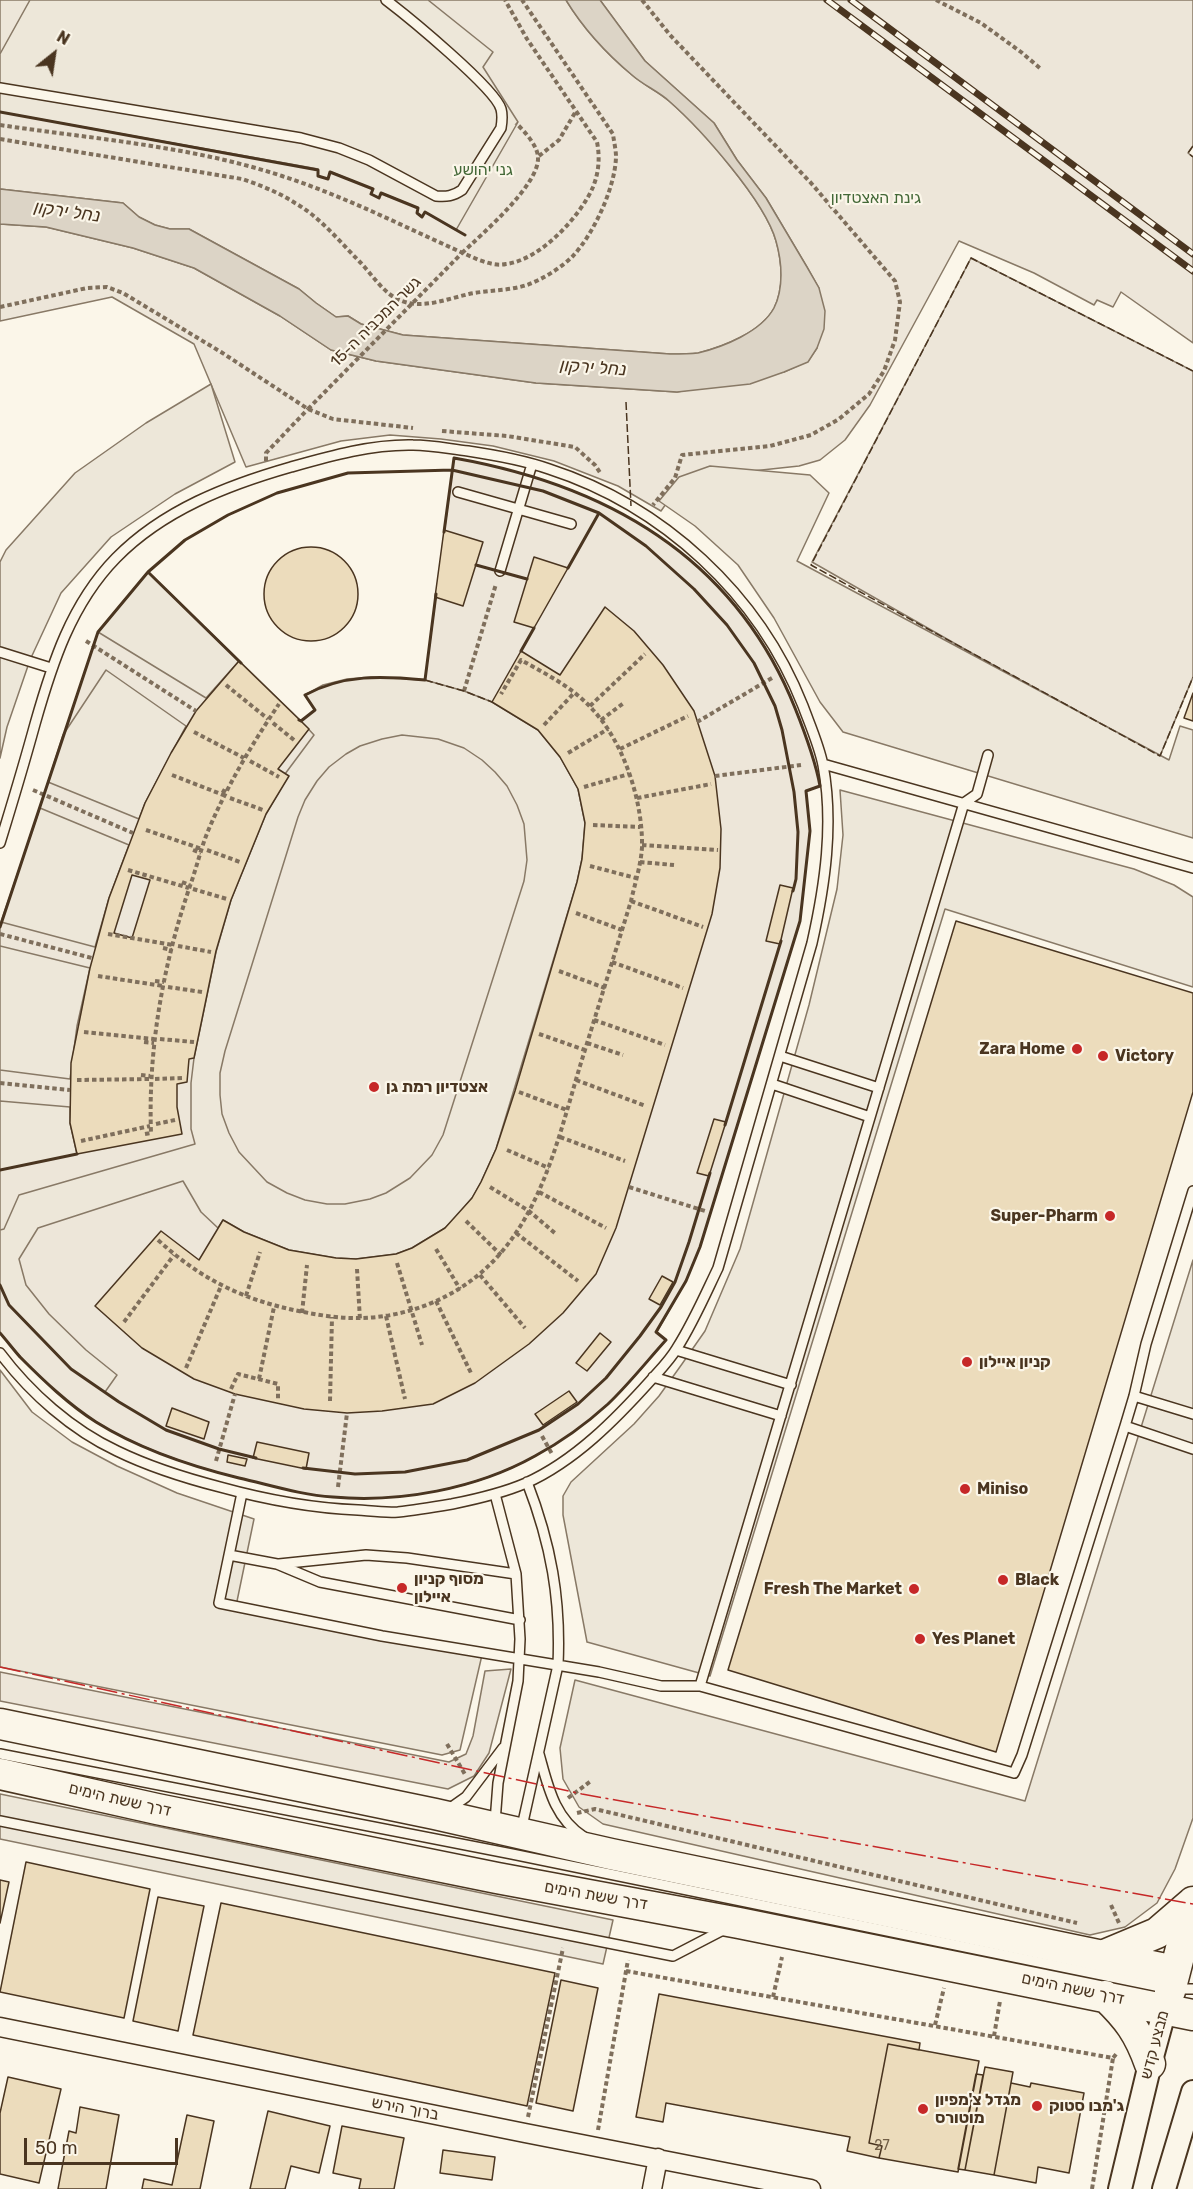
<!DOCTYPE html>
<html>
<head>
<meta charset="utf-8">
<style>
  body { margin:0 }
  #map { position:relative; width:1193px; height:2189px; overflow:hidden; background:#fbf6e9; font-family:Rubik,sans-serif }
  canvas { display:block }
  .north { position:absolute; left:24px; top:24px; width:60px; height:60px; -webkit-text-stroke:4px #fbf6e9; paint-order:stroke; rotate:30deg; font-size:16px; font-weight:700; line-height:24px; text-align:center; color:#4a3520 }
  .north::after { content:''; display:block; margin:auto; width:21px; height:27px; background:#4a3520; clip-path:polygon(50% 0,100% 100%,50% 72%,0 100%) }
  .scale { position:absolute; left:24px; top:2138px; width:154px; height:27px; box-sizing:border-box; border:3px solid #4a3520; border-top:0; padding-left:8px; font-size:18px; line-height:21px; white-space:nowrap; color:#4a3520; -webkit-text-stroke:4px #fbf6e9; paint-order:stroke }
</style>
</head>
<body>
<div id="map">
<canvas width="1193" height="2189"></canvas>
<div class="north">N</div>
<div class="scale">50 m</div>
</div>
<script>
const ctx = document.querySelector('canvas').getContext('2d');
ctx.lineJoin = 'round';
function fillPath(path, color) { ctx.fillStyle = color; ctx.fill(path, 'evenodd'); }
function trace(path, color, width, dash) { ctx.strokeStyle = color; ctx.lineWidth = width; ctx.lineCap = dash ? 'butt' : 'round'; ctx.setLineDash(dash || []); ctx.stroke(path); }
function write(font, color, halo, rows, align = 'center') {
  ctx.font = font + ' Rubik,Heebo,sans-serif'; ctx.lineWidth = 4.5; ctx.setLineDash([]); ctx.textBaseline = 'middle'; ctx.strokeStyle = halo; ctx.fillStyle = color; for (const [text, x, y, turn = 0] of rows) {
    ctx.save(); ctx.translate(x, y); ctx.rotate((+turn || 0) * Math.PI / 180); ctx.textAlign = isNaN(turn) ? turn : align; if (halo) ctx.strokeText(text, 0, 0); ctx.fillText(text, 0, 0); ctx.restore();
  }
}
const green = new Path2D(`
  M 0,0 L 566,0 C 583,28 607,54 632,75 C 643,85 658,91 669,101 C 701,129 765,201 776,241 C 782,262 784,288 774,308 C 761,332 723,347 698,353 C 689,354 679,354 670,354 L 403,335 L 361,324 L 348,316 L 336,317 L 316,303 L 299,289 L 189,229 L 170,229 L 155,225 L 139,217 L 123,203 L 0,189 Z
  M 600,0 L 1193,0 L 1193,146 L 1188,153 L 1193,157 L 1193,343 L 1121,292 L 1113,307 L 1097,300 L 1094,305 L 1034,273 L 959,241 L 870,405 L 845,440 L 820,460 L 799,466 L 715,475 L 680,484 L 661,511 L 618,486 L 554,461 L 493,446 L 441,439 L 390,435 L 341,441 L 246,467 L 194,344 L 112,297 L 0,321 L 0,224 L 46,227 L 133,248 L 194,268 L 280,316 L 331,350 L 376,361 L 536,383 L 677,392 L 784,372 L 808,361 L 817,348 L 819,288 L 807,267 L 766,198 L 737,160 L 714,123 L 645,61 Z
  M 971,258 L 1193,371 L 1193,677 L 1160,756 L 982,659 L 812,562 Z
  M 454,458 C 607,485 735,558 795,708 C 805,733 815,759 820,786 L 806,791 L 810,831 L 800,921 L 700,1247 L 686,1281 L 657,1332 L 666,1340 C 647,1361 629,1384 608,1404 C 586,1424 561,1442 535,1456 C 476,1489 399,1503 333,1497 C 301,1495 270,1485 239,1478 C 190,1466 140,1449 96,1422 C 59,1398 28,1367 0,1333 L 0,927 L 98,632 L 148,572 L 301,721 L 315,710 L 305,695 C 344,674 382,677 425,680 Z
  M 511,1669 L 489,1753 L 474,1776 L 448,1789 L 0,1701 L 0,1672 L 449,1762 L 466,1754 L 473,1736 L 485,1671 Z`);
const parking = new Path2D(`
  M 30,0 L 428,0 L 493,52 L 483,67 L 518,122 L 456,230 L 425,212 L 422,217 L 417,213 L 418,208 L 382,193 L 379,198 L 371,194 L 373,189 L 331,172 L 328,179 L 318,176 L 318,169 L 0,112 L 0,54 Z
  M 211,384 L 235,462 L 175,494 L 111,537 L 61,593 L 30,660 L 7,727 L 0,758 L 0,562 L 6,550 L 75,473 L 146,423 Z
  M 710,466 L 810,475 L 829,493 L 797,561 L 1169,760 L 1180,726 L 1193,730 L 1193,838 L 843,732 L 820,702 L 774,618 L 738,565 L 695,526 L 659,501 L 679,477 Z
  M 148,572 L 239,661 L 206,698 L 98,632 Z
  M 106,670 L 186,726 L 145,803 L 139,819 L 48,782 L 63,735 Z
  M 371,677 L 425,680 L 464,691 L 492,702 L 538,730 L 560,757 L 578,789 L 585,823 L 582,859 L 577,882 L 496,1149 L 481,1182 L 472,1198 L 458,1215 L 445,1228 L 412,1248 L 396,1254 L 356,1259 L 336,1258 L 289,1250 L 244,1232 L 223,1220 L 218,1228 L 201,1212 L 183,1181 L 38,1228 L 19,1259 L 26,1285 L 49,1314 L 86,1350 L 117,1375 L 105,1392 L 71,1369 L 9,1305 L 0,1285 L 0,1230 L 4,1229 L 19,1195 L 195,1144 L 191,1129 L 191,1083 L 194,1058 L 216,952 L 231,900 L 266,814 L 288,776 L 285,774 L 314,735 L 301,721 L 315,710 L 305,695 L 323,685 L 347,679 ZM 402,735 L 438,739 L 464,748 L 482,760 L 495,772 L 507,786 L 517,805 L 524,824 L 527,860 L 524,881 L 443,1135 L 432,1155 L 410,1178 L 386,1193 L 370,1199 L 345,1204 L 327,1204 L 305,1200 L 287,1193 L 267,1182 L 239,1152 L 229,1133 L 222,1114 L 220,1095 L 220,1073 L 225,1051 L 298,817 L 305,800 L 317,781 L 329,767 L 346,754 L 360,746 L 382,739 Z
  M 840,790 L 1134,869 L 1174,885 L 1193,897 L 1193,987 L 945,909 L 710,1676 L 587,1642 L 563,1515 L 563,1496 L 571,1482 L 634,1424 L 659,1396 L 682,1364 L 705,1331 L 740,1249 L 809,1005 L 837,889 L 843,835 Z
  M 40,808 L 129,845 L 109,898 L 95,947 L 1,922 Z
  M 0,946 L 90,968 L 77,1026 L 70,1079 L 0,1070 Z
  M 0,1101 L 70,1107 L 70,1123 L 77,1154 L 0,1170 Z
  M 1193,1260 L 1193,1818 L 1175,1869 L 1157,1903 L 1125,1927 L 1090,1935 L 603,1824 L 579,1807 L 563,1779 L 560,1748 L 575,1680 L 1025,1801 Z
  M 0,1370 L 32,1412 L 72,1442 L 117,1466 L 177,1493 L 254,1519 L 236,1606 L 482,1655 L 460,1750 L 442,1755 L 0,1667 Z
  M 0,1794 L 613,1920 L 603,1964 L 0,1839 Z`);
const water = new Path2D(`
  M 566,0 L 600,0 L 645,61 L 714,123 L 737,160 L 766,198 L 807,267 L 819,288 L 825,311 L 824,329 L 817,348 L 808,362 L 784,372 L 750,384 L 677,392 L 536,383 L 376,361 L 331,350 L 280,316 L 194,268 L 133,248 L 46,227 L 0,224 L 0,189 L 123,203 L 139,217 L 155,225 L 170,229 L 189,229 L 299,289 L 316,303 L 336,317 L 348,316 L 361,324 L 403,335 L 670,354 C 679,354 689,354 698,353 C 723,347 761,332 774,308 C 784,288 782,262 776,241 C 765,201 701,129 669,101 C 658,91 643,85 632,75 C 607,54 583,28 566,0 Z`);
const building = new Path2D(`
  M 444,530 L 483,542 L 463,606 L 435,597 Z
  M264 594a47 47 0 1 1 94 0a47 47 0 1 1-94 0Z
  M 534,557 L 568,568 L 534,628 L 514,622 Z
  M 605,607 L 634,631 L 663,665 L 694,711 L 715,776 L 721,829 L 720,868 L 712,914 L 616,1228 L 596,1274 L 563,1313 L 529,1344 L 475,1383 L 433,1404 L 382,1411 L 347,1413 L 304,1409 L 235,1394 L 194,1379 L 142,1348 L 95,1306 L 161,1231 L 199,1260 L 223,1220 L 244,1232 L 289,1250 L 336,1258 L 356,1259 L 396,1254 L 412,1248 L 445,1228 L 472,1198 L 481,1182 L 496,1149 L 515,1091 L 577,882 L 582,859 L 585,823 L 578,789 L 560,757 L 538,730 L 492,702 L 521,651 L 560,675 Z
  M 239,661 L 309,729 L 278,769 L 289,776 L 266,814 L 231,900 L 216,951 L 194,1058 L 189,1059 L 187,1082 L 177,1084 L 177,1107 L 182,1134 L 77,1154 L 70,1123 L 71,1063 L 90,968 L 109,898 L 145,803 L 171,753 L 196,711 Z
  M 1193,693 L 1193,721 L 1184,718 Z
  M 132,875 L 150,880 L 132,938 L 114,933 Z
  M 780,885 L 793,888 L 780,944 L 766,941 Z
  M 956,921 L 1193,993 L 1193,1092 L 996,1752 L 728,1670 Z
  M 714,1119 L 726,1122 L 709,1176 L 697,1173 Z
  M 662,1276 L 673,1282 L 660,1305 L 649,1299 Z
  M 600,1333 L 611,1342 L 587,1371 L 576,1363 Z
  M 569,1391 L 577,1402 L 543,1425 L 535,1414 Z
  M 172,1408 L 209,1422 L 204,1439 L 166,1426 Z
  M 257,1442 L 309,1453 L 306,1469 L 253,1458 Z
  M 228,1455 L 247,1459 L 245,1466 L 227,1462 Z
  M 26,1862 L 150,1889 L 124,2018 L 0,1992 Z
  M 0,1880 L 9,1882 L 0,1923 Z
  M 158,1897 L 204,1906 L 178,2031 L 133,2021 Z
  M 221,1903 L 555,1973 L 527,2106 L 193,2035 Z
  M 561,1980 L 598,1988 L 573,2111 L 536,2103 Z
  M 659,1994 L 920,2043 L 919,2050 L 888,2044 L 869,2143 L 882,2146 L 879,2158 L 847,2151 L 850,2137 L 666,2103 L 663,2122 L 636,2117 Z
  M 888,2044 L 979,2061 L 958,2172 L 879,2158 L 882,2146 L 869,2143 Z
  M 985,2067 L 1013,2072 L 994,2175 L 965,2170 Z
  M 976,2074 L 983,2075 L 965,2170 L 958,2169 Z
  M 8,2077 L 61,2089 L 39,2183 L 0,2174 L 0,2113 Z
  M 1011,2083 L 1030,2087 L 1031,2083 L 1084,2093 L 1069,2173 L 1038,2167 L 1036,2183 L 994,2175 Z
  M 80,2107 L 119,2115 L 106,2189 L 58,2189 L 69,2131 L 76,2133 Z
  M 268,2111 L 330,2126 L 319,2173 L 291,2166 L 285,2189 L 250,2189 Z
  M 187,2115 L 214,2121 L 200,2189 L 142,2189 L 144,2179 L 172,2185 Z
  M 342,2126 L 404,2138 L 394,2189 L 359,2189 L 361,2179 L 333,2173 Z
  M 443,2150 L 495,2157 L 492,2180 L 440,2173 Z`);
const path = new Path2D(`
  M 642,0 L 670,35 L 811,183 L 895,281 L 900,302 L 895,340 L 884,371 L 869,394 L 839,419 L 811,435 L 770,446 L 682,455 L 675,478 L 653,505
  M 936,0 L 981,23 L 1021,52 L 1041,69
  M 0,125 C 94,139 191,146 282,176 C 350,198 414,232 479,260 C 488,263 497,266 506,264 C 540,260 580,217 593,187 C 599,172 600,157 597,142 L 527,39 L 505,0
  M 0,139 L 242,179 C 260,185 278,192 295,203 C 320,217 339,241 359,261 C 372,274 384,295 402,301 C 423,309 447,299 469,294 C 488,290 508,291 527,285 C 543,279 561,268 573,256 C 594,233 615,188 616,157 C 616,150 614,142 613,134 L 522,0
  M 539,156 L 559,140 L 576,111
  M 462,253 C 482,234 539,185 538,158 C 538,146 525,132 516,123
  M 0,307 L 87,288 L 107,287 L 123,293 L 221,352 L 308,409 L 333,419 L 413,428
  M 442,431 L 507,436 L 575,447 L 595,465 L 601,474
  M 266,461 L 266,453 L 308,409
  M 86,641 L 196,711
  M 226,685 L 268,719
  M 464,691 L 496,584
  M 590,706 L 645,654
  M 601,720 L 625,702
  M 697,722 L 772,678
  M 273,723 L 294,740
  M 544,725 L 574,693
  M 194,732 L 244,758
  M 620,749 L 688,716
  M 568,753 L 608,729
  M 250,761 L 279,777
  M 172,775 L 226,796
  M 715,776 L 801,765
  M 584,787 L 629,774
  M 33,790 L 133,833
  M 222,790 L 227,793
  M 230,798 L 263,810
  M 637,798 L 711,784
  M 593,825 L 640,827
  M 146,830 L 202,849
  M 642,845 L 718,850
  M 193,850 L 201,853
  M 207,850 L 240,862
  M 640,862 L 674,865
  M 590,866 L 636,878
  M 128,870 L 189,888
  M 182,882 L 190,885
  M 193,889 L 227,899
  M 631,901 L 703,927
  M 576,913 L 622,930
  M 0,934 L 92,958
  M 108,934 L 173,945
  M 178,946 L 211,952
  M 163,948 L 172,950
  M 612,962 L 683,988
  M 559,971 L 605,988
  M 98,976 L 163,986
  M 155,981 L 164,982
  M 168,987 L 202,992
  M 594,1020 L 665,1045
  M 84,1032 L 154,1039
  M 539,1034 L 585,1050
  M 160,1039 L 194,1042
  M 144,1042 L 154,1043
  M 587,1043 L 623,1055
  M 141,1075 L 150,1076
  M 155,1079 L 184,1078
  M 77,1080 L 150,1079
  M 576,1080 L 646,1106
  M 0,1083 L 70,1090
  M 519,1092 L 567,1110
  M 156,1124 L 175,1120
  M 145,1134 L 151,1133 C 148,1048 163,964 191,883 C 197,866 201,848 208,831 C 227,786 252,744 279,704
  M 560,1137 L 625,1161
  M 81,1141 L 150,1126
  M 507,1150 L 549,1168
  M 490,1187 L 529,1211 L 556,1234
  M 629,1187 L 705,1211
  M 539,1192 L 606,1228
  M 466,1221 L 501,1255
  M 516,1233 L 578,1281
  M 158,1240 C 209,1287 259,1306 327,1316 C 363,1321 396,1317 429,1304 C 531,1263 552,1160 580,1066 C 597,1011 614,956 631,901 C 635,883 641,865 642,847 C 643,802 624,743 593,710 C 574,688 546,674 521,660 L 501,694
  M 436,1249 L 460,1289
  M 397,1263 L 422,1345
  M 357,1269 L 360,1320
  M 480,1275 L 525,1328
  M 246,1296 L 260,1252
  M 436,1301 L 471,1373
  M 302,1313 L 307,1265
  M 386,1316 L 405,1399
  M 124,1322 L 174,1255
  M 186,1368 L 221,1286
  M 259,1379 L 274,1307
  M 231,1389 L 238,1374 L 278,1384 L 278,1399
  M 330,1401 L 332,1317
  M 542,1436 L 552,1454
  M 216,1461 L 235,1394
  M 338,1487 L 347,1413
  M 447,1744 L 466,1776
  M 568,1798 L 591,1781
  M 577,1813 L 595,1809 L 1077,1923
  M 1111,1905 L 1119,1923
  M 626,1971 L 1113,2058 L 1118,2052
  M 773,1997 L 782,1957
  M 935,2025 L 944,1988
  M 994,2036 L 1000,2001
  M 528,2117 L 563,1948
  M 598,2130 L 628,1960
  M 1092,2189 L 1113,2058`);
const service = new Path2D(`
  M 0,88 L 301,138 L 339,148 L 369,160 L 436,196 C 447,197 453,196 462,190 L 501,128 C 502,122 503,116 501,109 C 495,88 407,16 386,0
  M 458,492 L 571,524
  M 500,571 L 532,464
  M 0,652 L 51,668
  M 823,764 L 1193,868
  M 0,843 C 12,804 24,764 35,724 C 52,664 71,604 116,558 C 163,510 228,485 291,467 C 330,456 372,444 413,445 C 432,445 450,449 468,451 C 495,455 523,460 549,469 C 663,506 759,594 803,706 C 810,725 819,745 823,765 C 834,824 825,885 812,943 L 718,1268 C 705,1295 693,1323 677,1348 C 670,1360 660,1370 651,1380 C 616,1419 575,1461 526,1483 C 503,1493 477,1499 452,1504 C 434,1507 416,1510 398,1512 C 385,1513 371,1511 358,1510 C 309,1508 267,1500 220,1487 C 185,1478 150,1467 117,1451 C 72,1430 30,1393 0,1353
  M 780,1056 L 879,1088
  M 772,1084 L 870,1117
  M 676,1350 L 791,1385
  M 653,1377 L 781,1416
  M 1134,1396 L 1193,1414
  M 1125,1426 L 1193,1449
  M 242,1493 L 219,1603 L 382,1636 L 599,1672 L 661,1686 L 700,1686 L 1014,1773 L 1022,1755 L 1125,1426 L 1134,1396 L 1146,1344 L 1193,1191
  M 229,1555 L 277,1564 L 320,1582 L 520,1620
  M 279,1564 L 366,1555 L 407,1558 L 516,1574
  M 700,1686 L 964,803 L 977,794 L 988,755
  M 0,1754 L 512,1854 L 1170,1989 L 1193,1989
  M 539,1754 C 548,1786 554,1818 584,1837
  M 449,1809 L 466,1797 L 503,1748
  M 0,1821 L 673,1956 L 725,1929
  M 495,1822 L 498,1783 L 518,1681 L 520,1639 L 516,1574 L 495,1494
  M 521,1831 L 558,1665 C 561,1599 551,1544 527,1482`);
const minor = new Path2D(`
  M 0,2027 L 525,2133 L 811,2189
  M 652,2189 L 658,2158`);
const tertiary = new Path2D(`
  M 1120,2189 L 1150,2064 L 1165,2009
  M 1164,2189 L 1193,2092`);
const primary = new Path2D(`
  M 0,1724 L 435,1814 L 611,1854 L 1175,1971
  M 0,1774 L 157,1809 L 497,1878 L 739,1923 L 1193,2015
  M 1102,1956 L 1157,1933 L 1193,1902
  M 1170,1991 L 1193,1902
  M 1105,1996 C 1128,2018 1139,2033 1150,2064`);
const rail = new Path2D(`
  M 827,0 L 1193,271
  M 851,0 L 1193,254`);
const pathBridge = new Path2D(`
  M 308,409 L 462,253`);
const fence = new Path2D(`
  M 1193,146 L 1188,153 L 1193,157
  M 1193,371 L 971,258 L 811,565 L 1160,756 L 1193,677
  M 626,402 L 631,506
  M 425,680 L 464,691 L 492,702`);
const wall = new Path2D(`
  M 0,112 L 318,170 L 318,176 L 328,179 L 330,172 L 373,189 L 371,194 L 379,198 L 381,193 L 418,208 L 417,213 L 422,217 L 425,212 L 465,235
  M 476,565 L 527,579
  M 568,568 L 599,513
  M 521,651 L 534,628
  M 241,663 L 148,572 L 185,540 L 228,515 L 277,493 L 348,473 L 452,470 L 543,491 L 599,513 L 646,546 L 694,589 L 727,625 L 754,663 L 775,706 L 782,730 L 794,792 L 798,832 L 796,879 L 793,891
  M 299,720 L 301,721 L 315,710 L 305,695 C 344,674 382,676 425,680 L 436,594
  M 0,927 L 98,632 L 148,572 L 149,573
  M 725,1125 L 781,941
  M 0,1170 L 77,1154
  M 0,1285 L 9,1305 L 71,1369 L 119,1402 L 166,1430 L 219,1449 L 256,1458
  M 0,1333 C 7,1341 13,1349 20,1357 C 44,1381 68,1404 96,1422 C 139,1449 190,1466 239,1478 C 270,1485 301,1495 333,1497 C 399,1503 476,1489 535,1456 C 561,1442 586,1424 608,1404 C 629,1384 647,1361 666,1340 L 656,1332 L 686,1281 L 700,1247 L 800,921 L 810,831 L 806,791 L 820,786 C 815,759 805,733 795,708 C 735,558 607,485 454,458 L 444,532
  M 303,1468 L 355,1474 L 405,1472 L 467,1460 L 539,1430 L 578,1404 L 606,1378 L 640,1336 L 661,1307 L 675,1282 L 689,1242 L 710,1173`);
const power = new Path2D(`
  M 0,1667 L 582,1794 L 1193,1904`);
const markers = [
  [1077,1049,6,"#c62828"],
  [1103,1056,6,"#c62828"],
  [374,1087,6,"#c62828"],
  [1110,1216,6,"#c62828"],
  [967,1362,6,"#c62828"],
  [965,1489,6,"#c62828"],
  [1003,1580,6,"#c62828"],
  [402,1588,6,"#c62828"],
  [914,1589,6,"#c62828"],
  [920,1639,6,"#c62828"],
  [1037,2106,6,"#c62828"],
  [923,2109,6,"#c62828"]
];
const numberNames = [
  ["27",882,2146]
];
const parkNames = [
  ["גני יהושע",483,170],
  ["גינת האצטדיון",876,198]
];
const streetNames = [
  ["גשר המכביה ה-15",376,322,-45],
  ["דרך ששת הימים",120,1800,13],
  ["דרך ששת הימים",596,1896,10],
  ["דרך ששת הימים",1073,1989,12],
  ["מבצע קדש",1155,2045,-75],
  ["ברוך הירש",405,2109,11]
];
const poiNames = [
  ["Zara Home",1065,1049,"right"],
  ["Victory",1115,1056],
  ["אצטדיון רמת גן",386,1087],
  ["Super-Pharm",1098,1216,"right"],
  ["קניון איילון",979,1362],
  ["Miniso",977,1489],
  ["מסוף קניון",414,1579],
  ["איילון",414,1597],
  ["Black",1015,1580],
  ["Fresh The Market",902,1589,"right"],
  ["Yes Planet",932,1639],
  ["מגדל צ'מפיון",935,2100],
  ["מוטורס",935,2118],
  ["ג'מבו סטוק",1049,2106]
];
const waterNames = [
  ["נחל ירקון",67,212,8],
  ["נחל ירקון",593,368,4]
];
fillPath(green, '#ede6d9');
trace(green, '#887966', 1.5);
fillPath(parking, '#ede7d9');
trace(parking, '#887966', 1.5);
fillPath(water, '#dcd4c6');
trace(water, '#887966', 1.5);
fillPath(building, '#ecdcbc');
trace(building, '#4a3520', 1.5);
trace(service, '#4a3520', 12);
trace(minor, '#4a3520', 21);
trace(tertiary, '#4a3520', 26);
trace(primary, '#4a3520', 33);
trace(path, '#7f6f5c', 4, [4.5, 3]);
trace(service, '#fbf6e9', 9);
trace(minor, '#fbf6e9', 18);
trace(tertiary, '#fbf6e9', 22);
trace(primary, '#fbf6e9', 30);
trace(rail, '#4a3520', 7);
trace(rail, '#fbf6e9', 4.5, [14]);
trace(pathBridge, '#7f6f5c', 4, [4.5, 3]);
trace(fence, '#4a3520', 1.5, [8, 3]);
trace(wall, '#4a3520', 3);
trace(power, '#c62828', 1.5, [21, 4.5, 3, 4.5]);
for (const [x, y, r, color] of markers) { const dot = new Path2D(); dot.arc(x, y, r, 0, 2 * Math.PI); ctx.fillStyle = color; ctx.fill(dot); trace(dot, '#fbf6e9', 2); }
write('14px', '#725f47', null, numberNames);
write('16px', '#436837', '#fbf6e9', parkNames);
write('16px', '#4a3520', '#fbf6e9', streetNames);
write('bold 16px', '#4a3520', '#fbf6e9', poiNames, 'left');
write('italic 18px', '#4a3520', '#fbf6e9', waterNames);
</script>
</body>
</html>
